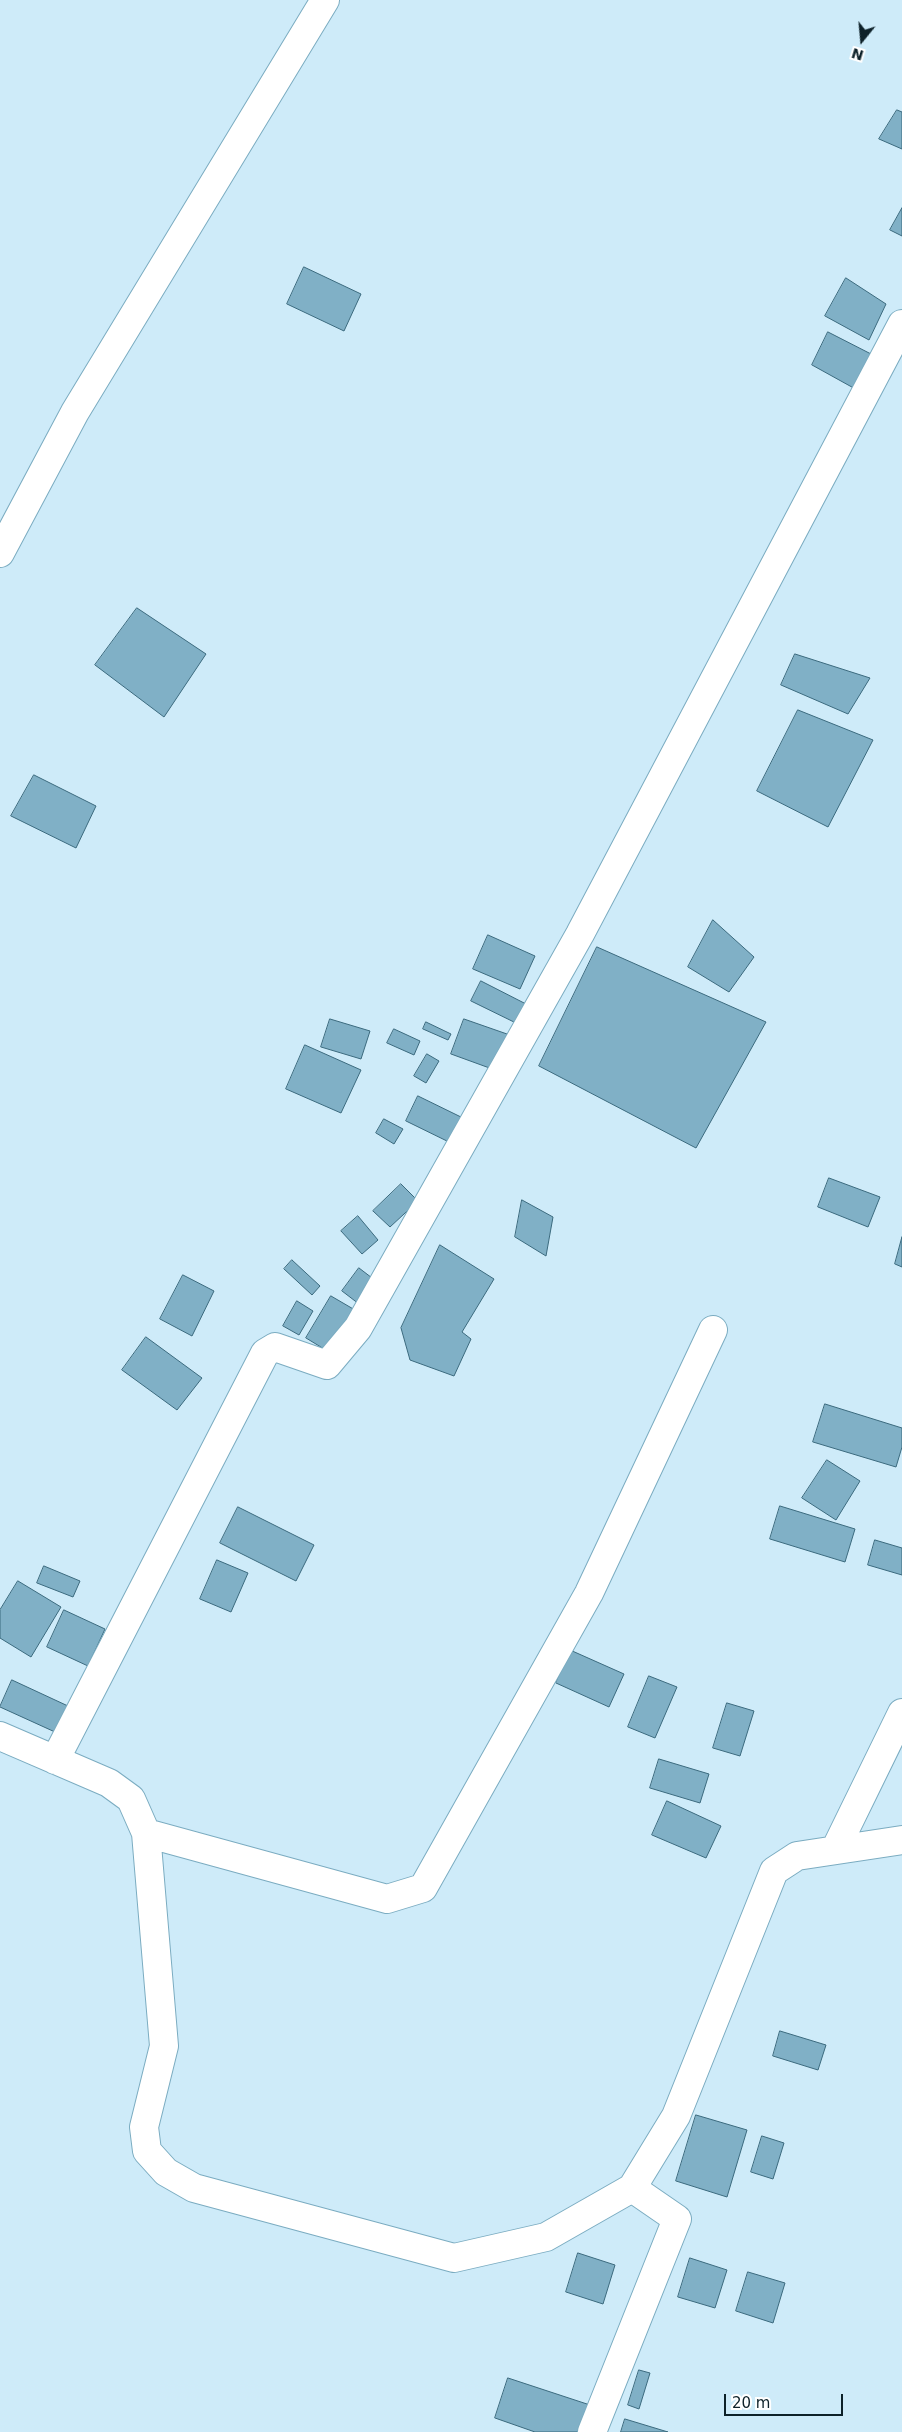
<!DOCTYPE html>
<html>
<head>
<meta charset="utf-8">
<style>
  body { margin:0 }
  #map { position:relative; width:902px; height:2432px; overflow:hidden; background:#ceebf9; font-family:"DejaVu Sans",sans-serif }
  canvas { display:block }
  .north { position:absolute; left:837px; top:15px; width:50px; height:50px; -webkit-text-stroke:4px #fff; paint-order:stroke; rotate:197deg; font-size:14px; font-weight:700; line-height:20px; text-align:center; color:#0d2129 }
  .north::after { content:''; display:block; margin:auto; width:18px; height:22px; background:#0d2129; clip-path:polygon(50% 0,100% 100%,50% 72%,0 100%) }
  .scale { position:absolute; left:724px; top:2394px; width:119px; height:22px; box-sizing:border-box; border:2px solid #0d2129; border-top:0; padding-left:6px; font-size:15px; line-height:18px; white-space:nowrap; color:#0d2129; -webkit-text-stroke:4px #fff; paint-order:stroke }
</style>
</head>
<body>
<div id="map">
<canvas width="902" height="2432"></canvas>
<div class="north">N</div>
<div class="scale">20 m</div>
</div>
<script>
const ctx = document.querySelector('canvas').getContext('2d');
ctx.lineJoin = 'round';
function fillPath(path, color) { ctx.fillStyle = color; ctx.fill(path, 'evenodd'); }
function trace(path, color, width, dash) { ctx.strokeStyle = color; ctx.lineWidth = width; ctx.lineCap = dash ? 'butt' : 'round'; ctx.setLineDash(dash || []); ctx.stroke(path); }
const building = new Path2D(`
  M 897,110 L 902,112 L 902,149 L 879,139 Z
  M 902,208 L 902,236 L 890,230 Z
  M 304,267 L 361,294 L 344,331 L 287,304 Z
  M 846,278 L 886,304 L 869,340 L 825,316 Z
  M 828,332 L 873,355 L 859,391 L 812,365 Z
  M 137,608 L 206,654 L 164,717 L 95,665 Z
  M 795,654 L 870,678 L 848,714 L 781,685 Z
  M 798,710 L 873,740 L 828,827 L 757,791 Z
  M 34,775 L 96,806 L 76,848 L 11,816 Z
  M 713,920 L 754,957 L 729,992 L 688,967 Z
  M 488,935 L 535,956 L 520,989 L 473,969 Z
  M 597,947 L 766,1022 L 696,1148 L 539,1066 Z
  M 481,981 L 528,1005 L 518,1024 L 471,1001 Z
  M 330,1019 L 370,1031 L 361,1059 L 321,1047 Z
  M 464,1019 L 507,1034 L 495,1070 L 451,1054 Z
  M 426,1022 L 451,1034 L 448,1040 L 423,1029 Z
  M 394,1029 L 420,1041 L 414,1055 L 387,1043 Z
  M 305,1045 L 361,1070 L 341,1113 L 286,1089 Z
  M 427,1054 L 439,1061 L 426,1083 L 414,1076 Z
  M 418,1096 L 463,1118 L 451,1143 L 406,1121 Z
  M 384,1119 L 403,1129 L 394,1144 L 376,1133 Z
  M 829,1178 L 880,1197 L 868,1227 L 818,1207 Z
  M 401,1184 L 418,1201 L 390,1227 L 373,1211 Z
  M 522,1200 L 553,1217 L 546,1256 L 515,1237 Z
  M 358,1216 L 378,1240 L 362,1254 L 341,1231 Z
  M 902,1237 L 902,1267 L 895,1264 Z
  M 440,1245 L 494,1279 L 462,1332 L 471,1339 L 454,1376 L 410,1360 L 401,1328 Z
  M 292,1260 L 320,1286 L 312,1295 L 284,1269 Z
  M 359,1268 L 376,1281 L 359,1304 L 342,1291 Z
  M 183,1275 L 214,1291 L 192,1336 L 160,1319 Z
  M 331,1296 L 355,1310 L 329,1352 L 306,1338 Z
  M 297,1301 L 313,1311 L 299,1335 L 283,1326 Z
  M 146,1337 L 202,1378 L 177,1410 L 122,1370 Z
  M 825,1404 L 902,1428 L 902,1447 L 896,1467 L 813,1442 Z
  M 827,1460 L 860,1481 L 836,1520 L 802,1498 Z
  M 780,1506 L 855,1529 L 845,1562 L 770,1539 Z
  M 238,1507 L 314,1545 L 296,1581 L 220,1543 Z
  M 875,1540 L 902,1548 L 902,1575 L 868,1565 Z
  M 217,1560 L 248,1573 L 231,1612 L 200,1599 Z
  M 44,1566 L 80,1581 L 73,1597 L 37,1583 Z
  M 18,1581 L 61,1607 L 31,1657 L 0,1638 L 0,1610 Z
  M 64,1610 L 105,1629 L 88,1666 L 47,1647 Z
  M 570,1650 L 624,1674 L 609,1707 L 556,1683 Z
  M 649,1676 L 677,1687 L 655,1738 L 628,1727 Z
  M 12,1680 L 68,1706 L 55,1732 L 0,1707 Z
  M 727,1703 L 754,1711 L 740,1756 L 713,1748 Z
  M 659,1759 L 709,1774 L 700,1803 L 650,1788 Z
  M 667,1801 L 721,1826 L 706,1858 L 652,1835 Z
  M 780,2031 L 826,2045 L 818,2070 L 773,2056 Z
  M 696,2115 L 747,2130 L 727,2197 L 676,2181 Z
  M 762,2136 L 784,2143 L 773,2179 L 751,2172 Z
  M 578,2253 L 615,2265 L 603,2304 L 566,2292 Z
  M 690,2258 L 727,2270 L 715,2308 L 678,2297 Z
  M 748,2272 L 785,2283 L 773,2323 L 736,2311 Z
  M 639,2370 L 650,2373 L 639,2409 L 628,2405 Z
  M 508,2378 L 590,2405 L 581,2432 L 535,2432 L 495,2418 Z
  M 625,2419 L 668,2432 L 621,2432 Z`);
const minor = new Path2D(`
  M 0,553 L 75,412 L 325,0
  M 0,1736 L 109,1783 L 131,1799 L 146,1833 L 164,2046 L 144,2127 L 147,2151 L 166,2172 L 194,2188 L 454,2258 L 546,2237 L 632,2188 L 676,2116 L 774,1871 L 797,1856 L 902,1840
  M 55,1760 L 265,1353 L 275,1347 L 327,1365 L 358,1328 L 580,934 L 902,324
  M 146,1833 L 387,1899 L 423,1888 L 589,1593 L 713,1330
  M 835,1850 L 902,1713
  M 592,2432 L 677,2219 L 632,2188`);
fillPath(building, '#80b0c6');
trace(building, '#3b6a7e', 1);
trace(minor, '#7bacc1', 30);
trace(minor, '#fff', 28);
</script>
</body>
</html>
